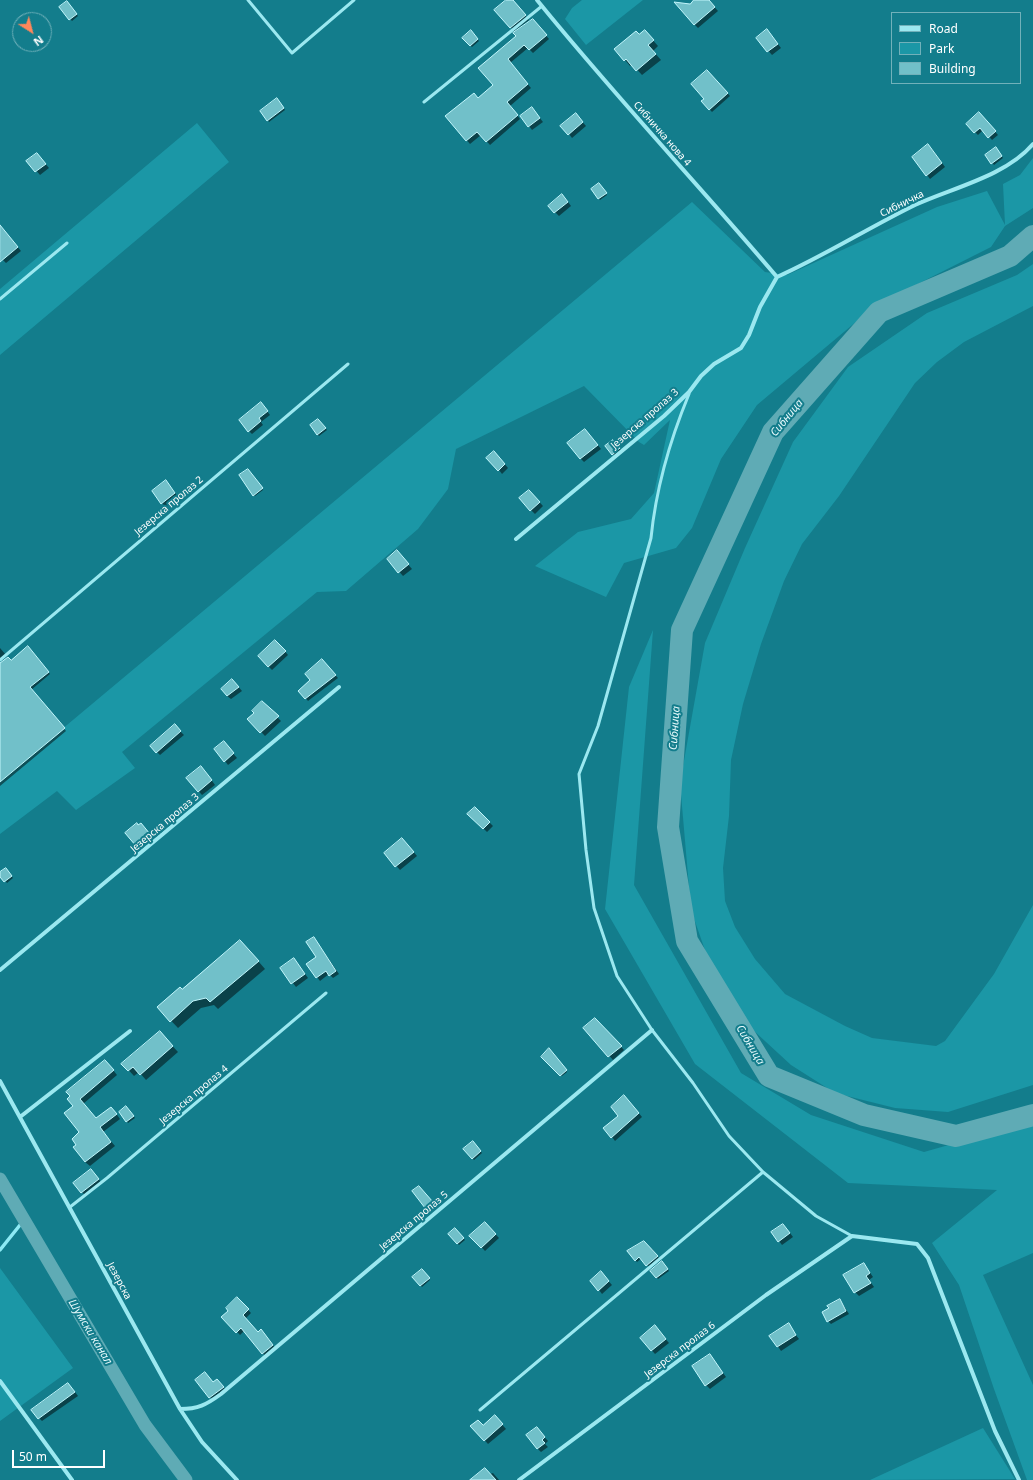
<!DOCTYPE html>
<html>
<head>
<meta charset="utf-8">
<style>
  body { margin:0 }
  #map { position:relative; width:1033px; height:1480px; overflow:hidden; background:#137d8c; font-family:"Noto Sans",sans-serif }
  canvas { display:block }
  .legend { position:absolute; left:891px; top:12px; width:130px; height:72px; box-sizing:border-box; background:#137d8c; border:1px solid #71b1ba; margin:0; padding:5px 7px; list-style:none; font-size:12px; color:#fff }
  .legend li { display:flex; align-items:center; gap:8px; height:20px }
  .legend b { width:20px; border:1px solid #71b1ba }
  .north { position:absolute; left:12px; top:12px; width:40px; height:40px; box-sizing:border-box; background:#137d8c; border:1px solid #71b1ba; border-radius:50%; rotate:144deg; font-size:11px; font-weight:700; line-height:16px; text-align:center; color:#fff }
  .north::after { content:''; display:block; margin:auto; width:14px; height:18px; background:#ff875b; clip-path:polygon(50% 0,100% 100%,50% 72%,0 100%) }
  .scale { position:absolute; left:12px; top:1450px; width:93px; height:18px; box-sizing:border-box; border:2px solid #fff; border-top:0; padding-left:5px; font-size:12px; line-height:14px; white-space:nowrap; color:#fff; -webkit-text-stroke:3px #137d8c; paint-order:stroke }
</style>
</head>
<body>
<div id="map">
<canvas width="1033" height="1480"></canvas>
<ul class="legend">
<li><b style="height:5px;background:#9be8f0"></b>Road</li>
<li><b style="height:11px;background:#1b97a6"></b>Park</li>
<li><b style="height:11px;background:#71c0c9"></b>Building</li>
</ul>
<div class="north">N</div>
<div class="scale">50 m</div>
</div>
<script>
const ctx = document.querySelector('canvas').getContext('2d');
ctx.lineJoin = 'round';
function fillPath(path, color) { ctx.fillStyle = color; ctx.fill(path, 'evenodd'); }
function trace(path, color, width, dash) { ctx.strokeStyle = color; ctx.lineWidth = width; ctx.lineCap = dash ? 'butt' : 'round'; ctx.setLineDash(dash || []); ctx.stroke(path); }
function write(font, color, halo, rows, align = 'center') {
  ctx.font = font + ' "Noto Sans",sans-serif'; ctx.lineWidth = 4; ctx.setLineDash([]); ctx.textBaseline = 'middle'; ctx.strokeStyle = halo; ctx.fillStyle = color; for (const [text, x, y, turn = 0] of rows) {
    ctx.save(); ctx.translate(x, y); ctx.rotate((+turn || 0) * Math.PI / 180); ctx.textAlign = isNaN(turn) ? turn : align; if (halo) ctx.strokeText(text, 0, 0); ctx.fillText(text, 0, 0); ctx.restore();
  }
}
const green = new Path2D(`
  M 582,0 L 643,0 L 586,45 L 565,19 L 572,8 Z
  M 197,123 L 229,162 L 0,355 L 0,289 Z
  M 1033,158 L 1033,208 L 1005,226 L 991,247 L 876,305 L 757,405 L 721,459 L 692,528 L 676,548 L 624,563 L 606,597 L 535,566 L 578,532 L 631,519 L 654,493 L 670,420 L 644,445 L 639,442 L 584,386 L 456,449 L 448,489 L 418,529 L 346,591 L 317,592 L 122,752 L 135,768 L 76,810 L 57,791 L 0,834 L 0,781 L 692,202 L 765,272 L 787,275 L 937,207 L 987,191 L 1005,225 L 1003,184 L 1020,175 Z
  M 1033,264 L 1033,306 L 964,342 L 937,362 L 915,383 L 839,496 L 802,544 L 784,581 L 761,644 L 743,704 L 731,760 L 729,816 L 723,868 L 725,901 L 735,927 L 755,959 L 785,994 L 845,1026 L 872,1038 L 936,1046 L 945,1041 L 994,974 L 1033,905 L 1033,1085 L 948,1112 L 895,1108 L 835,1093 L 791,1065 L 753,1030 L 706,953 L 691,910 L 680,783 L 705,643 L 745,548 L 793,442 L 848,367 L 927,313 L 1017,275 Z
  M 653,630 L 634,885 L 741,1073 L 811,1115 L 924,1152 L 1033,1121 L 1033,1253 L 983,1275 L 1033,1385 L 1033,1480 L 1027,1480 L 994,1389 L 959,1285 L 932,1243 L 997,1190 L 848,1183 L 695,1064 L 605,909 L 629,687 Z
  M 0,1268 L 73,1368 L 0,1421 Z
  M 983,1428 L 1015,1479 L 870,1480 Z`);
const shadow = new Path2D(`
  M 507,0 L 512,0 L 529,20 L 514,31 L 495,10 Z
  M 696,0 L 708,0 L 718,11 L 698,28 L 694,24 L 690,5 Z
  M 68,4 L 78,16 L 72,21 L 60,8 Z
  M 536,24 L 549,39 L 533,53 L 528,48 L 510,63 L 531,88 L 510,106 L 520,119 L 490,145 L 481,135 L 470,144 L 446,116 L 478,99 L 494,85 L 518,37 Z
  M 767,30 L 781,48 L 772,55 L 757,38 Z
  M 471,31 L 479,41 L 472,47 L 463,38 Z
  M 640,35 L 650,37 L 658,46 L 653,51 L 661,60 L 642,75 L 632,64 L 630,66 L 616,49 Z
  M 707,71 L 730,96 L 712,112 L 702,101 L 705,99 Z
  M 279,101 L 285,110 L 269,122 L 268,120 Z
  M 535,112 L 543,122 L 532,130 L 529,126 Z
  M 979,113 L 998,135 L 992,140 L 983,130 L 978,135 L 967,124 Z
  M 579,118 L 586,126 L 572,138 L 569,134 Z
  M 932,149 L 945,167 L 930,179 L 927,175 Z
  M 997,150 L 1003,158 L 994,165 L 986,155 Z
  M 37,154 L 49,168 L 40,175 L 28,161 Z
  M 600,185 L 607,195 L 600,200 L 592,189 Z
  M 566,199 L 571,206 L 559,216 L 549,206 Z
  M 0,226 L 21,251 L 6,263 L 0,257 Z
  M 264,407 L 270,415 L 261,422 L 263,425 L 252,434 L 249,431 Z
  M 320,422 L 327,430 L 319,436 L 311,426 Z
  M 589,434 L 601,449 L 584,462 L 580,458 Z
  M 613,441 L 621,450 L 614,455 L 607,446 Z
  M 498,456 L 508,468 L 502,474 L 499,470 Z
  M 249,472 L 263,490 L 255,496 L 254,495 Z
  M 169,485 L 178,497 L 166,507 L 162,503 Z
  M 529,491 L 543,506 L 535,514 L 520,499 Z
  M 401,556 L 412,569 L 403,576 L 388,559 Z
  M 279,644 L 288,655 L 272,670 L 268,666 Z
  M 0,648 L 6,655 L 0,660 Z
  M 30,649 L 50,674 L 31,690 L 66,731 L 0,786 L 0,664 L 11,661 Z
  M 324,663 L 338,678 L 308,701 L 300,691 L 312,680 Z
  M 236,684 L 242,691 L 231,699 L 227,696 Z
  M 262,702 L 281,721 L 265,736 L 249,719 Z
  M 178,729 L 184,735 L 160,755 L 151,746 Z
  M 227,746 L 237,758 L 228,765 L 225,761 Z
  M 205,771 L 215,785 L 202,795 L 188,779 Z
  M 475,808 L 493,826 L 487,832 L 469,814 Z
  M 139,826 L 144,827 L 153,838 L 140,848 L 137,845 Z
  M 406,843 L 417,856 L 400,870 L 385,853 Z
  M 7,871 L 13,878 L 7,883 L 0,874 Z
  M 314,938 L 339,974 L 333,978 L 329,974 L 320,981 L 317,977 L 318,958 Z
  M 247,948 L 265,969 L 218,1009 L 214,1005 L 201,1008 L 178,1028 L 158,1007 Z
  M 297,963 L 308,978 L 296,987 L 281,968 Z
  M 595,1019 L 624,1050 L 613,1060 L 585,1028 Z
  M 165,1038 L 178,1052 L 146,1080 L 139,1072 L 134,1076 L 123,1064 Z
  M 551,1051 L 567,1072 L 562,1076 L 542,1057 Z
  M 109,1065 L 117,1075 L 83,1104 L 96,1119 L 115,1112 L 120,1119 L 103,1132 L 115,1146 L 90,1166 L 85,1162 L 77,1145 L 81,1132 L 75,1106 L 69,1099 Z
  M 628,1100 L 642,1117 L 615,1141 L 612,1137 Z
  M 128,1109 L 135,1118 L 128,1123 L 127,1121 Z
  M 472,1142 L 482,1153 L 474,1160 L 465,1149 Z
  M 94,1174 L 102,1183 L 86,1196 L 74,1184 Z
  M 419,1187 L 436,1206 L 430,1211 L 426,1207 Z
  M 485,1223 L 499,1238 L 485,1251 L 471,1236 Z
  M 455,1229 L 465,1240 L 459,1245 L 449,1234 Z
  M 787,1229 L 793,1237 L 782,1245 L 779,1241 Z
  M 652,1249 L 659,1258 L 649,1267 L 642,1258 L 637,1262 L 629,1252 Z
  M 664,1264 L 669,1271 L 658,1279 L 652,1271 Z
  M 864,1264 L 873,1277 L 869,1280 L 874,1287 L 859,1296 L 855,1292 Z
  M 422,1270 L 430,1280 L 422,1287 L 414,1277 Z
  M 604,1276 L 612,1285 L 602,1294 L 599,1290 Z
  M 237,1298 L 251,1313 L 245,1319 L 258,1333 L 264,1334 L 276,1349 L 266,1357 L 245,1330 L 240,1335 L 223,1317 L 230,1311 Z
  M 840,1300 L 849,1314 L 831,1324 L 828,1321 Z
  M 788,1325 L 799,1339 L 781,1351 L 771,1336 Z
  M 658,1330 L 669,1343 L 655,1354 L 641,1338 Z
  M 710,1355 L 726,1377 L 710,1389 L 706,1385 Z
  M 213,1383 L 221,1384 L 227,1391 L 213,1401 L 210,1397 Z
  M 72,1388 L 78,1396 L 42,1421 L 39,1418 Z
  M 498,1420 L 506,1429 L 488,1444 L 472,1426 L 483,1426 Z
  M 540,1432 L 548,1441 L 545,1444 L 548,1447 L 541,1452 L 538,1449 Z
  M 493,1473 L 499,1480 L 472,1480 Z`);
const stream = new Path2D(`
  M 0,1250 L 24,1220`);
const canal = new Path2D(`
  M 0,1179 L 145,1425 L 186,1480`);
const river = new Path2D(`
  M 1033,236 L 1010,256 L 879,312 L 773,432 L 682,630 L 668,827 L 687,941 L 769,1076 L 864,1115 L 956,1136 L 1033,1115`);
const building = new Path2D(`
  M 506,0 L 513,0 L 526,15 L 510,28 L 494,10 Z
  M 694,0 L 709,0 L 715,7 L 694,25 L 674,2 L 690,4 Z
  M 67,1 L 77,14 L 69,20 L 59,7 Z
  M 533,19 L 547,35 L 529,50 L 524,45 L 508,59 L 528,84 L 507,102 L 518,115 L 486,142 L 477,132 L 466,141 L 445,116 L 474,93 L 478,98 L 493,85 L 478,68 L 516,36 L 513,33 Z
  M 767,29 L 778,44 L 767,52 L 756,38 Z
  M 471,30 L 478,39 L 470,46 L 462,38 Z
  M 645,30 L 654,40 L 648,45 L 656,54 L 636,71 L 626,59 L 624,61 L 614,49 L 636,31 L 639,34 Z
  M 707,70 L 728,93 L 709,110 L 701,101 L 704,99 L 691,84 Z
  M 277,98 L 284,108 L 267,121 L 260,111 Z
  M 532,107 L 540,118 L 528,127 L 520,116 Z
  M 979,112 L 996,131 L 988,138 L 980,128 L 974,133 L 966,124 Z
  M 576,113 L 583,122 L 568,135 L 560,126 Z
  M 928,144 L 942,163 L 926,176 L 912,157 Z
  M 996,147 L 1002,156 L 991,164 L 985,155 Z
  M 37,153 L 46,164 L 35,172 L 26,161 Z
  M 599,183 L 607,193 L 598,199 L 591,189 Z
  M 562,194 L 568,202 L 554,213 L 548,206 Z
  M 0,225 L 18,247 L 0,262 Z
  M 261,402 L 268,411 L 259,418 L 261,421 L 248,432 L 239,420 Z
  M 318,419 L 326,428 L 317,435 L 310,425 Z
  M 585,429 L 598,445 L 580,459 L 567,443 Z
  M 613,440 L 620,448 L 612,455 L 605,446 Z
  M 494,451 L 505,464 L 498,471 L 486,458 Z
  M 248,469 L 263,488 L 253,496 L 239,475 Z
  M 166,480 L 175,493 L 161,504 L 152,491 Z
  M 529,490 L 540,502 L 530,511 L 519,498 Z
  M 397,550 L 409,564 L 398,573 L 387,559 Z
  M 275,640 L 286,651 L 268,667 L 258,656 Z
  M 28,646 L 49,672 L 30,687 L 65,728 L 0,782 L 0,663 L 8,657 L 11,660 Z
  M 322,659 L 336,675 L 305,699 L 298,691 L 310,680 L 305,674 Z
  M 232,679 L 239,687 L 227,696 L 221,689 Z
  M 262,701 L 279,716 L 260,733 L 247,719 L 254,713 L 252,711 Z
  M 175,724 L 181,731 L 156,753 L 150,746 Z
  M 224,741 L 234,753 L 224,762 L 214,749 Z
  M 201,766 L 212,780 L 198,792 L 186,778 Z
  M 475,807 L 490,822 L 483,829 L 467,814 Z
  M 137,823 L 138,825 L 141,823 L 150,834 L 136,846 L 125,833 Z
  M 402,838 L 414,852 L 395,867 L 384,853 Z
  M 6,868 L 12,876 L 4,882 L 0,877 L 0,872 Z
  M 314,937 L 336,971 L 329,976 L 326,971 L 316,978 L 306,964 L 316,957 L 306,942 Z
  M 240,940 L 259,961 L 210,1002 L 206,998 L 193,1001 L 170,1022 L 157,1007 L 180,987 L 182,989 Z
  M 294,958 L 305,974 L 291,984 L 280,968 Z
  M 595,1018 L 622,1046 L 608,1057 L 583,1028 Z
  M 160,1031 L 173,1046 L 140,1075 L 133,1067 L 128,1071 L 121,1064 Z
  M 549,1048 L 567,1070 L 560,1076 L 541,1057 Z
  M 105,1060 L 114,1070 L 80,1099 L 96,1118 L 111,1107 L 117,1114 L 100,1127 L 111,1142 L 85,1162 L 73,1147 L 76,1145 L 72,1139 L 79,1132 L 64,1113 L 73,1106 L 67,1099 L 70,1096 L 66,1092 Z
  M 624,1095 L 639,1113 L 611,1138 L 603,1128 L 618,1116 L 611,1107 Z
  M 126,1106 L 134,1116 L 126,1122 L 119,1112 Z
  M 473,1141 L 481,1151 L 472,1159 L 463,1149 Z
  M 91,1169 L 99,1179 L 81,1193 L 73,1183 Z
  M 419,1186 L 433,1202 L 425,1208 L 412,1191 Z
  M 485,1222 L 496,1234 L 481,1248 L 469,1236 Z
  M 783,1224 L 790,1233 L 778,1242 L 771,1232 Z
  M 455,1228 L 464,1238 L 457,1244 L 448,1234 Z
  M 644,1241 L 658,1256 L 646,1266 L 639,1257 L 635,1261 L 627,1251 Z
  M 662,1261 L 668,1269 L 656,1278 L 650,1271 Z
  M 864,1263 L 870,1273 L 866,1276 L 871,1283 L 854,1293 L 843,1275 Z
  M 422,1269 L 430,1278 L 420,1286 L 412,1277 Z
  M 601,1271 L 609,1281 L 598,1291 L 590,1281 Z
  M 237,1297 L 249,1309 L 243,1315 L 258,1332 L 261,1329 L 273,1345 L 262,1354 L 241,1328 L 236,1333 L 221,1317 L 228,1311 L 226,1308 Z
  M 840,1299 L 846,1311 L 827,1322 L 822,1312 L 829,1308 L 827,1306 Z
  M 789,1323 L 796,1335 L 777,1347 L 769,1336 Z
  M 655,1325 L 666,1339 L 651,1351 L 640,1338 Z
  M 710,1354 L 723,1373 L 705,1386 L 692,1366 Z
  M 205,1372 L 213,1382 L 217,1379 L 224,1387 L 209,1398 L 195,1380 Z
  M 68,1383 L 75,1392 L 38,1419 L 31,1410 Z
  M 495,1415 L 503,1424 L 484,1441 L 470,1426 L 478,1420 L 483,1425 Z
  M 537,1427 L 545,1437 L 542,1440 L 545,1443 L 537,1449 L 526,1435 Z
  M 485,1468 L 496,1480 L 470,1480 Z`);
const lane = new Path2D(`
  M 248,0 L 292,53 L 354,0
  M 424,102 L 542,6
  M 0,299 L 67,243
  M 689,394 C 670,440 656,488 651,538 L 598,726 L 579,774 L 586,850 L 594,908 L 617,976 L 652,1030 L 693,1083 L 729,1136 L 763,1172 L 816,1216 L 852,1236
  M 0,660 L 348,364
  M 70,1207 L 107,1178 L 326,993
  M 480,1410 L 763,1172`);
const street = new Path2D(`
  M 537,0 C 614,95 698,184 777,277
  M 777,277 C 824,256 868,228 915,205 C 952,188 1006,176 1033,144
  M 516,539 L 664,416 L 689,392 L 701,376 L 714,364 L 741,348 L 749,335 L 760,307 L 777,277
  M 0,970 L 339,687
  M 0,1081 L 180,1409 L 202,1442 L 237,1480
  M 20,1117 L 130,1031
  M 0,1381 L 72,1480
  M 180,1409 C 198,1409 206,1405 221,1394 L 652,1030
  M 519,1480 L 766,1295 L 852,1236 L 917,1244 L 928,1258 L 995,1431 L 1019,1480`);
const streetNames = [
  ["Сибничка нова 4",662,134,49],
  ["Сибничка",902,204,-26],
  ["Језерска пролаз 3",645,419,-41],
  ["Језерска пролаз 2",169,506,-40],
  ["Језерска пролаз 3",165,823,-40],
  ["Језерска пролаз 4",194,1095,-40],
  ["Језерска пролаз 5",414,1221,-40],
  ["Језерска",119,1281,62],
  ["Језерска пролаз 6",680,1350,-37]
];
const waterNames = [
  ["Сибница",787,418,-51],
  ["Сибница",675,728,-86],
  ["Сибница",750,1045,59],
  ["Шумски канал",90,1332,59]
];
fillPath(green, '#1b97a6');
fillPath(shadow, '#0007');
trace(stream, '#8deaf4', 3.5);
trace(canal, '#5fabb5', 13);
trace(river, '#5fabb5', 22);
fillPath(building, '#71c0c9');
trace(building, '#c2f6fc', 1);
trace(lane, '#9be8f0', 3);
trace(street, '#9be8f0', 4);
write('10px', '#fff', '#137d8c', streetNames);
write('italic 11px', '#e9fbfd', '#137d8c', waterNames);
</script>
</body>
</html>
